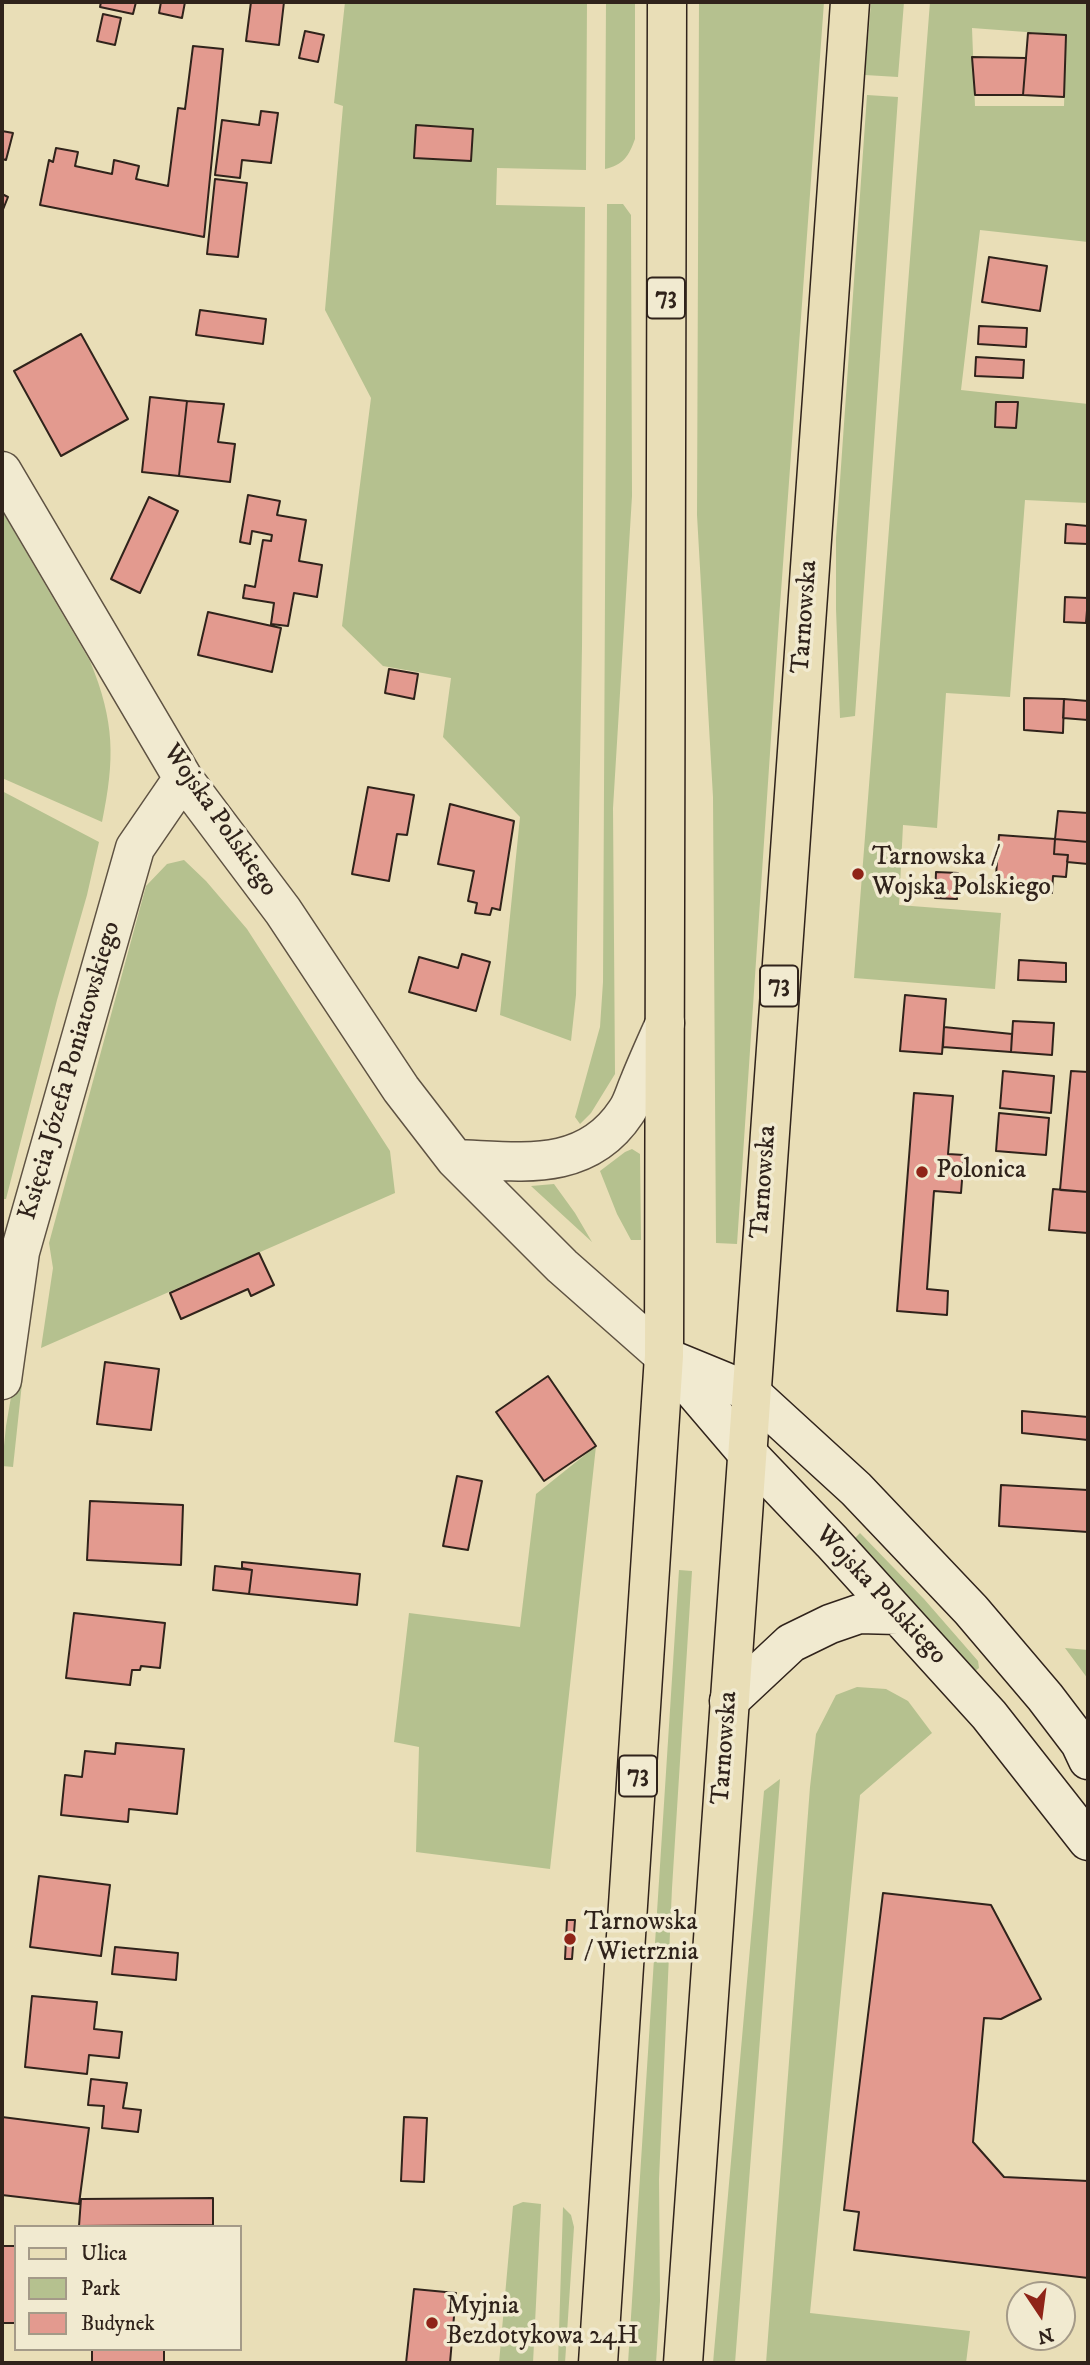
<!DOCTYPE html>
<html>
<head>
<meta charset="utf-8">
<style>
  body { margin:0 }
  #map { position:relative; width:1090px; height:2365px; overflow:hidden; background:#e9deb7; font-family:"IM FELL DW Pica",serif }
  canvas { display:block }
  .frame { position:absolute; inset:0; border:4px solid #30231b; pointer-events:none }
  .legend { position:absolute; left:14px; top:2225px; width:228px; height:126px; box-sizing:border-box; background:#f1ead0; border:2px solid #a49a88; margin:0; padding:9px 12px; list-style:none; font-size:21px; color:#30231b }
  .legend li { display:flex; align-items:center; gap:14px; height:35px }
  .legend b { width:35px; border:2px solid #a49a88 }
  .north { position:absolute; left:1006px; top:2281px; width:70px; height:70px; box-sizing:border-box; background:#f1ead0; border:2px solid #a49a88; border-radius:50%; rotate:167deg; font-size:19px; font-weight:700; line-height:28px; text-align:center; color:#30231b }
  .north::after { content:''; display:block; margin:auto; width:24px; height:32px; background:#8f2418; clip-path:polygon(50% 0,100% 100%,50% 72%,0 100%) }
</style>
</head>
<body>
<div id="map">
<canvas width="1090" height="2365"></canvas>
<div class="frame"></div>
<ul class="legend">
<li><b style="height:9px;background:#e9deb7"></b>Ulica</li>
<li><b style="height:19px;background:#b5c18f"></b>Park</li>
<li><b style="height:19px;background:#e39a8f"></b>Budynek</li>
</ul>
<div class="north">N</div>
</div>
<script>
const ctx = document.querySelector('canvas').getContext('2d');
ctx.lineJoin = 'round';
function fillPath(path, color) { ctx.fillStyle = color; ctx.fill(path, 'evenodd'); }
function trace(path, color, width, dash) { ctx.strokeStyle = color; ctx.lineWidth = width; ctx.lineCap = dash ? 'butt' : 'round'; ctx.setLineDash(dash || []); ctx.stroke(path); }
function write(font, color, halo, rows, align = 'center') {
  ctx.font = font + ' "IM FELL DW Pica",serif'; ctx.lineWidth = 7; ctx.setLineDash([]); ctx.textBaseline = 'middle'; ctx.strokeStyle = halo; ctx.fillStyle = color; for (const [text, x, y, turn = 0] of rows) {
    ctx.save(); ctx.translate(x, y); ctx.rotate((+turn || 0) * Math.PI / 180); ctx.textAlign = isNaN(turn) ? turn : align; if (halo) ctx.strokeText(text, 0, 0); ctx.fillText(text, 0, 0); ctx.restore();
  }
}
const green = new Path2D(`
  M 345,2 L 587,2 L 586,170 L 497,168 L 496,205 L 585,207 L 582,646 L 576,995 L 571,1041 L 500,1015 L 520,817 L 443,737 L 451,678 L 383,666 L 342,626 L 371,398 L 325,310 L 343,106 L 334,103 Z
  M 606,2 L 635,2 L 635,139 C 629,156 623,165 605,169 Z
  M 699,2 L 824,2 L 779,619 L 737,1244 L 716,1243 L 713,797 L 697,515 Z
  M 871,2 L 904,2 L 898,77 L 865,75 Z
  M 930,2 L 1088,2 L 1088,242 L 980,230 L 961,390 L 1088,404 L 1088,503 L 1025,500 L 1010,697 L 946,693 L 937,828 L 903,825 L 899,905 L 1001,913 L 995,989 L 854,978 ZM 972,28 L 1066,35 L 1064,106 L 975,106 Z
  M 867,95 L 898,97 L 855,716 L 840,718 L 836,609 L 836,538 Z
  M 607,204 L 623,204 L 631,215 L 632,496 L 613,808 L 615,1074 L 591,1113 L 580,1124 L 575,1117 L 600,1027 L 603,982 Z
  M 2,511 L 90,661 C 115,722 115,759 102,822 L 2,778 Z
  M 2,791 L 99,842 L 87,895 L 57,1000 L 6,1199 L 2,1199 Z
  M 184,860 L 206,881 L 247,929 L 390,1151 L 395,1193 L 41,1348 L 53,1268 L 49,1243 L 146,886 L 167,864 Z
  M 632,1149 L 640,1154 L 641,1240 L 631,1240 L 617,1214 L 600,1171 L 625,1152 Z
  M 554,1184 L 575,1213 L 592,1242 L 531,1186 Z
  M 15,1374 L 23,1374 L 13,1467 L 2,1466 L 6,1426 Z
  M 596,1446 L 550,1869 L 416,1852 L 419,1747 L 394,1742 L 409,1613 L 520,1627 L 536,1494 Z
  M 860,1533 L 924,1599 L 978,1661 L 979,1668 L 974,1672 L 851,1542 Z
  M 679,1570 L 692,1571 L 672,1888 L 659,2179 L 660,2301 L 656,2363 L 628,2363 Z
  M 1065,1648 L 1088,1650 L 1088,1679 Z
  M 857,1687 L 886,1689 L 908,1701 L 932,1733 L 860,1795 L 810,2313 L 970,2331 L 966,2363 L 766,2363 L 810,1787 L 816,1734 L 836,1695 Z
  M 780,1779 L 735,2363 L 713,2363 L 764,1791 Z
  M 523,2202 L 541,2204 L 533,2363 L 499,2363 L 513,2206 Z
  M 563,2207 L 571,2215 L 574,2227 L 565,2363 L 558,2363 Z`);
const building = new Path2D(`
  M 101,2 L 136,2 L 133,14 L 100,7 Z
  M 161,2 L 185,2 L 182,18 L 159,13 Z
  M 251,2 L 284,2 L 279,45 L 246,41 Z
  M 103,14 L 121,18 L 115,45 L 97,41 Z
  M 305,31 L 324,35 L 318,62 L 299,58 Z
  M 1028,33 L 1066,35 L 1064,97 L 1023,95 Z
  M 193,46 L 223,49 L 204,237 L 40,205 L 49,160 L 53,162 L 56,148 L 78,152 L 75,166 L 112,174 L 114,160 L 139,166 L 136,179 L 168,186 L 178,108 L 185,109 Z
  M 972,57 L 1026,58 L 1023,95 L 975,95 Z
  M 261,111 L 278,113 L 271,163 L 242,160 L 240,178 L 215,175 L 222,120 L 259,125 Z
  M 416,125 L 473,129 L 471,161 L 414,158 Z
  M 2,131 L 13,133 L 6,160 L 2,159 Z
  M 215,179 L 247,183 L 238,257 L 207,254 Z
  M 2,194 L 8,197 L 2,212 Z
  M 989,257 L 1047,266 L 1040,311 L 982,302 Z
  M 200,310 L 266,319 L 263,344 L 196,335 Z
  M 979,326 L 1027,328 L 1026,347 L 978,344 Z
  M 81,334 L 128,419 L 61,456 L 14,371 Z
  M 976,357 L 1024,360 L 1023,378 L 975,376 Z
  M 150,397 L 187,401 L 179,476 L 142,472 Z
  M 187,401 L 224,404 L 218,442 L 235,444 L 230,482 L 179,476 Z
  M 996,402 L 1018,402 L 1016,428 L 995,427 Z
  M 248,495 L 280,501 L 277,515 L 306,520 L 299,561 L 322,565 L 317,597 L 294,593 L 288,626 L 271,624 L 274,603 L 243,598 L 245,585 L 255,587 L 263,540 L 271,541 L 272,535 L 252,531 L 250,544 L 240,542 Z
  M 149,497 L 178,511 L 140,593 L 111,579 Z
  M 1066,524 L 1088,526 L 1088,544 L 1065,543 Z
  M 1065,597 L 1088,598 L 1086,623 L 1064,622 Z
  M 208,612 L 281,628 L 272,672 L 198,655 Z
  M 389,669 L 418,674 L 414,699 L 385,693 Z
  M 1024,698 L 1064,699 L 1063,733 L 1024,730 Z
  M 1064,699 L 1088,701 L 1088,720 L 1063,718 Z
  M 368,787 L 414,795 L 407,835 L 397,834 L 389,881 L 352,874 Z
  M 450,804 L 514,821 L 500,910 L 492,908 L 490,915 L 475,913 L 477,903 L 468,901 L 474,871 L 438,864 Z
  M 1058,811 L 1088,813 L 1088,842 L 1055,839 Z
  M 999,835 L 1055,839 L 1054,854 L 1068,855 L 1066,877 L 1053,876 L 1052,893 L 995,889 Z
  M 1055,839 L 1088,842 L 1088,864 L 1067,862 L 1068,855 L 1054,854 Z
  M 936,872 L 958,873 L 957,899 L 935,898 Z
  M 462,954 L 490,962 L 476,1011 L 409,992 L 419,957 L 458,968 Z
  M 1019,960 L 1066,963 L 1066,982 L 1018,980 Z
  M 905,995 L 946,999 L 942,1054 L 900,1051 Z
  M 1013,1021 L 1054,1023 L 1052,1055 L 1011,1052 Z
  M 944,1027 L 1012,1034 L 1011,1052 L 943,1047 Z
  M 1003,1071 L 1054,1076 L 1051,1113 L 1000,1108 Z
  M 1071,1071 L 1088,1072 L 1088,1192 L 1060,1190 Z
  M 914,1093 L 953,1096 L 948,1154 L 964,1155 L 961,1193 L 934,1191 L 927,1289 L 948,1291 L 947,1315 L 897,1311 Z
  M 999,1113 L 1049,1118 L 1046,1155 L 996,1151 Z
  M 1053,1189 L 1088,1192 L 1088,1233 L 1049,1230 Z
  M 259,1253 L 274,1285 L 251,1296 L 248,1289 L 181,1319 L 170,1293 Z
  M 105,1362 L 159,1369 L 151,1430 L 97,1424 Z
  M 548,1376 L 596,1446 L 544,1481 L 496,1412 Z
  M 1022,1411 L 1088,1417 L 1088,1440 L 1022,1433 Z
  M 457,1476 L 482,1481 L 468,1550 L 443,1546 Z
  M 1001,1485 L 1088,1490 L 1088,1532 L 999,1526 Z
  M 90,1501 L 183,1505 L 181,1565 L 87,1560 Z
  M 242,1562 L 360,1574 L 357,1605 L 249,1594 L 252,1570 L 242,1568 Z
  M 215,1566 L 252,1570 L 249,1594 L 213,1590 Z
  M 74,1613 L 165,1623 L 160,1668 L 141,1666 L 140,1670 L 132,1670 L 130,1685 L 66,1678 Z
  M 116,1743 L 184,1749 L 177,1814 L 129,1809 L 128,1822 L 61,1815 L 65,1775 L 82,1777 L 85,1751 L 115,1754 Z
  M 39,1876 L 110,1885 L 101,1956 L 30,1947 Z
  M 883,1893 L 991,1905 L 1041,1999 L 1001,2019 L 984,2018 L 973,2142 L 1004,2177 L 1088,2181 L 1088,2278 L 854,2250 L 859,2212 L 844,2210 Z
  M 567,1920 L 575,1920 L 572,1959 L 565,1959 Z
  M 115,1947 L 178,1953 L 176,1980 L 112,1974 Z
  M 32,1996 L 97,2002 L 94,2029 L 122,2032 L 119,2058 L 89,2055 L 87,2074 L 25,2067 Z
  M 91,2079 L 127,2083 L 123,2108 L 141,2110 L 138,2132 L 102,2128 L 104,2106 L 88,2105 Z
  M 2,2117 L 89,2128 L 79,2204 L 2,2195 Z
  M 404,2117 L 427,2118 L 424,2182 L 401,2181 Z
  M 213,2198 L 213,2225 L 79,2226 L 81,2199 Z
  M 2,2246 L 16,2246 L 16,2323 L 2,2323 Z
  M 414,2289 L 456,2293 L 450,2363 L 406,2363 Z
  M 92,2349 L 164,2349 L 164,2363 L 92,2363 Z`);
const street = new Path2D(`
  M 2,471 L 183,778 L 283,911 L 401,1089 L 455,1159 L 562,1266 L 664,1356
  M 455,1159 C 519,1161 585,1174 626,1112 C 632,1104 635,1092 639,1083 C 647,1063 656,1043 665,1023
  M 2,1380 L 20,1252 L 135,848 L 183,778`);
const secondary = new Path2D(`
  M 664,1356 L 746,1452 L 832,1542 L 989,1715 L 1088,1841
  M 672,1360 L 750,1392 L 856,1489 L 971,1610 L 1045,1697 L 1080,1743 L 1088,1760
  M 729,1701 L 791,1643 L 830,1624 L 859,1614 L 898,1615`);
const primary = new Path2D(`
  M 598,2363 L 664,1356 L 667,2
  M 683,2363 L 850,2`);
const markers = [
  [858,874,7,"#8f2418"],
  [922,1172,7,"#8f2418"],
  [570,1939,7,"#8f2418"],
  [432,2323,7,"#8f2418"]
];
const shields = [
  [666,298,38],
  [779,986,38],
  [638,1776,38]
];
const shieldNames = [
  ["73",666,298],
  ["73",779,986],
  ["73",638,1776]
];
const streetNames = [
  ["Tarnowska",806,617,-86],
  ["Wojska Polskiego",219,821,55],
  ["Księcia Józefa Poniatowskiego",71,1071,-74],
  ["Tarnowska",765,1182,-86],
  ["Wojska Polskiego",880,1596,47],
  ["Tarnowska",726,1748,-86]
];
const poiNames = [
  ["Tarnowska /",872,859],
  ["Wojska Polskiego",872,889],
  ["Polonica",936,1172],
  ["Tarnowska",584,1924],
  ["/ Wietrznia",584,1954],
  ["Myjnia",446,2308],
  ["Bezdotykowa 24H",446,2338]
];
fillPath(green, '#b5c18f');
fillPath(building, '#e39a8f');
trace(building, '#30231b', 2);
trace(street, '#5e5242', 41);
trace(secondary, '#30231b', 41);
trace(primary, '#30231b', 41);
trace(street, '#f1ead0', 38);
trace(secondary, '#f1ead0', 38);
trace(primary, '#e9deb7', 38);
for (const [x, y, r, color] of markers) { const dot = new Path2D(); dot.arc(x, y, r, 0, 2 * Math.PI); ctx.fillStyle = color; ctx.fill(dot); trace(dot, '#f1ead0', 2.5); }
for (const [x, y, w] of shields) { const box = new Path2D(); box.roundRect(x - w / 2, y - 20.5, w, 41, 5); ctx.fillStyle = '#f1ead0'; ctx.fill(box); trace(box, '#30231b', 2); }
write('bold 24px', '#30231b', null, shieldNames);
write('26px', '#30231b', '#f1ead0', streetNames);
write('26px', '#30231b', '#f1ead0', poiNames, 'left');
</script>
</body>
</html>
